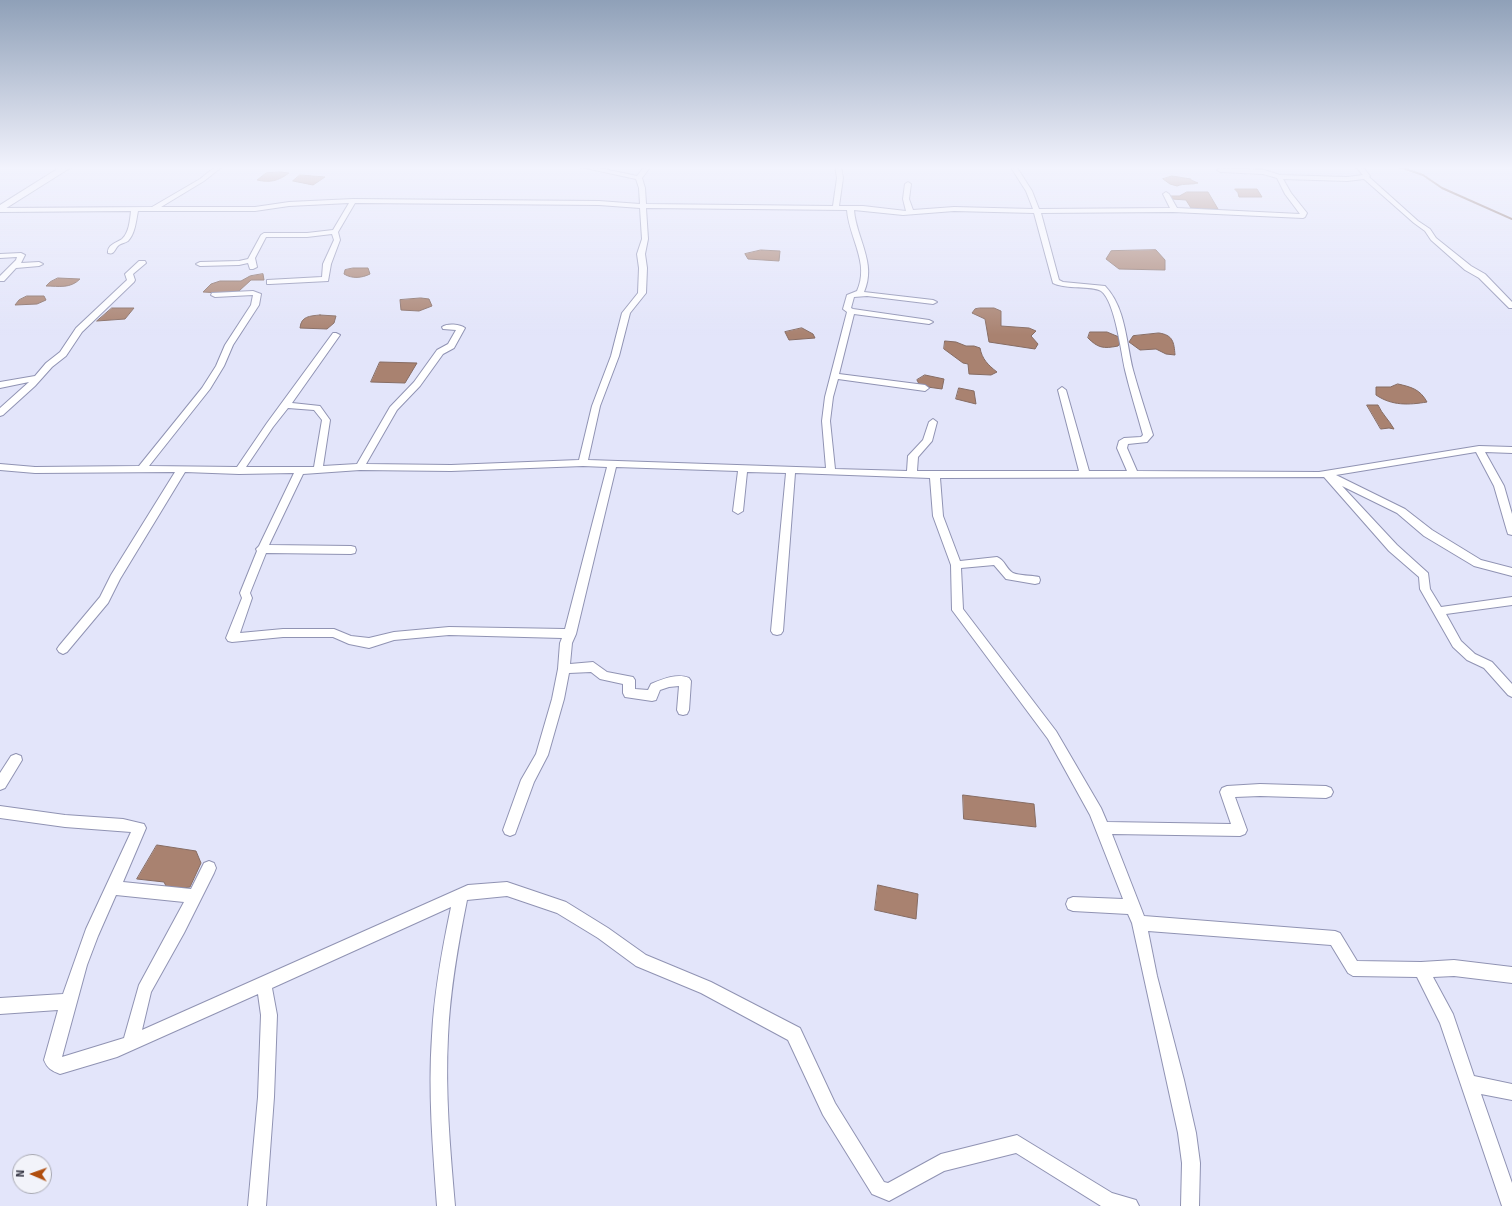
<!DOCTYPE html>
<html>
<head>
<meta charset="utf-8">
<style>
  body { margin:0 }
  #map { position:relative; width:1512px; height:1206px; overflow:hidden; background:#e3e5fa; font-family:Signika,sans-serif }
  canvas { display:block }
  .north { position:absolute; left:12px; top:1154px; width:40px; height:40px; box-sizing:border-box; background:#f2f3fa; border:1px solid #a7a8b2; border-radius:50%; rotate:272deg; font-size:11px; font-weight:700; line-height:16px; text-align:center; color:#363745 }
  .north::after { content:''; display:block; margin:auto; width:14px; height:18px; background:#b04e0f; clip-path:polygon(50% 0,100% 100%,50% 72%,0 100%) }
</style>
</head>
<body>
<div id="map">
<canvas width="1512" height="1206"></canvas>
<div class="north">N</div>
</div>
<script>
const ctx = document.querySelector('canvas').getContext('2d');
ctx.lineJoin = 'round';
function fillPath(path, color) { ctx.fillStyle = color; ctx.fill(path, 'evenodd'); }
function trace(path, color, width, dash) { ctx.strokeStyle = color; ctx.lineWidth = width; ctx.lineCap = dash ? 'butt' : 'round'; ctx.setLineDash(dash || []); ctx.stroke(path); }
const water = new Path2D(`
  M 281,172 L 289,173 C 278,181 270,183 257,180 L 266,173 Z
  M 300,175 L 325,177 L 313,185 L 293,181 Z
  M 1172,176 L 1191,179 L 1191,180 L 1198,183 C 1190,185 1185,183 1177,186 L 1170,184 L 1163,179 Z
  M 1235,189 L 1257,189 L 1262,197 L 1239,197 L 1238,193 Z
  M 1187,192 L 1208,192 L 1218,209 L 1191,208 L 1186,200 L 1172,199 L 1170,196 L 1179,196 Z
  M 761,250 L 780,251 L 779,261 L 748,259 L 745,254 Z
  M 1156,250 L 1165,260 L 1165,270 L 1119,269 L 1106,259 L 1111,251 Z
  M 353,268 L 368,268 L 370,274 C 362,278 352,279 344,274 L 345,270 Z
  M 263,274 L 264,280 L 251,280 L 239,291 L 221,293 L 203,292 L 211,284 L 220,281 L 241,281 L 250,276 Z
  M 58,278 L 80,279 C 70,289 59,286 46,286 L 50,282 Z
  M 27,296 L 44,296 L 46,300 L 37,304 L 15,305 L 19,300 Z
  M 421,298 L 429,299 L 432,306 L 419,311 L 401,310 L 400,300 Z
  M 112,308 L 134,308 L 125,319 L 97,321 Z
  M 980,308 L 994,308 L 1001,311 L 1001,326 L 1029,328 L 1036,331 L 1031,336 L 1038,344 L 1035,349 L 989,342 L 985,319 L 972,313 L 975,309 Z
  M 320,315 L 336,316 L 334,323 L 327,329 L 300,328 C 301,316 310,316 320,315 Z
  M 802,328 L 813,334 L 815,338 L 789,340 L 785,332 Z
  M 1090,332 L 1107,332 L 1119,337 L 1121,342 L 1118,346 C 1103,349 1098,348 1088,338 Z
  M 1159,333 C 1173,335 1174,342 1175,355 L 1166,354 L 1156,349 L 1140,350 L 1129,342 L 1133,336 Z
  M 945,341 L 956,342 L 966,346 L 974,346 L 980,348 C 982,359 988,365 997,372 L 991,375 L 969,374 L 968,364 L 963,363 L 944,349 Z
  M 380,362 L 417,363 L 405,383 L 371,382 Z
  M 925,375 L 944,379 L 942,389 L 920,386 L 917,380 Z
  M 1398,384 C 1411,387 1420,389 1427,402 C 1409,405 1392,406 1376,395 L 1376,387 L 1390,387 Z
  M 959,388 L 974,391 L 976,404 L 956,399 Z
  M 1367,405 L 1378,405 C 1382,414 1389,420 1394,429 L 1389,428 L 1381,429 Z
  M 963,795 L 1034,804 L 1036,827 L 964,819 Z
  M 157,845 L 196,851 L 201,863 L 190,887 L 168,890 L 164,882 L 137,879 Z
  M 878,885 L 918,894 L 916,919 L 875,910 Z`);
const stream = new Path2D(`
  M 1397,166 L 1423,175 L 1442,188 L 1512,219`);
const minor = new Path2D(`
  M 216,166 L 223,166 L 204,181 L 161,207 L 255,207 L 289,202 L 353,199 L 599,201 L 640,204 L 639,188 L 636,179 L 576,166 L 590,166 L 637,176 L 645,166 L 651,166 L 642,178 L 645,188 L 646,204 L 833,206 L 837,178 L 835,166 L 841,166 L 843,178 L 839,206 L 863,206 L 906,211 L 903,199 L 905,184 L 908,182 L 911,184 L 909,199 L 913,210 L 954,207 L 1033,209 L 1026,191 L 1010,166 L 1016,166 L 1032,191 L 1039,209 L 1170,208 L 1163,194 L 1166,192 L 1169,194 L 1177,208 L 1300,214 L 1285,194 L 1277,178 L 1263,174 L 1220,172 L 1217,170 L 1220,168 L 1264,170 L 1280,175 L 1347,177 L 1363,175 L 1355,166 L 1362,166 L 1370,176 L 1369,177 L 1418,221 L 1430,229 L 1436,238 L 1471,266 L 1485,274 L 1512,302 L 1512,308 L 1509,308 L 1479,278 L 1465,270 L 1431,240 L 1425,231 L 1414,223 L 1364,179 L 1347,181 L 1283,179 L 1291,193 L 1307,213 L 1305,217 L 1303,218 L 1173,212 L 1041,213 L 1059,280 L 1063,282 L 1105,286 C 1126,308 1126,342 1133,370 C 1139,392 1146,413 1153,435 L 1147,442 L 1128,444 L 1127,448 L 1137,471 L 1319,472 L 1479,446 L 1512,447 L 1512,453 L 1485,452 L 1504,486 L 1512,514 L 1512,535 L 1508,534 L 1507,531 L 1494,486 L 1476,452 L 1336,475 L 1405,509 L 1432,530 L 1481,560 L 1512,568 L 1512,576 L 1474,566 L 1424,536 L 1397,513 L 1342,486 L 1397,545 L 1428,573 L 1430,589 L 1441,607 L 1512,597 L 1512,605 L 1446,614 L 1461,641 L 1475,654 L 1492,662 L 1512,684 L 1512,697 L 1508,695 L 1484,668 L 1467,660 L 1453,647 L 1420,589 L 1419,577 L 1389,551 L 1324,477 L 940,478 L 943,516 L 960,561 L 997,557 C 1005,560 1006,569 1013,573 C 1020,576 1031,575 1039,577 L 1040,580 L 1039,583 L 1035,584 L 1006,579 L 994,565 L 961,568 L 963,609 L 1056,731 L 1101,808 L 1107,822 L 1231,824 L 1220,792 L 1222,788 L 1227,786 L 1260,784 L 1326,786 L 1331,788 L 1333,792 L 1331,796 L 1326,798 L 1260,796 L 1235,797 L 1247,830 L 1245,834 L 1240,836 L 1112,834 L 1144,916 L 1335,931 L 1340,933 L 1357,961 L 1421,962 L 1454,960 L 1512,967 L 1512,983 L 1454,976 L 1433,977 L 1453,1014 L 1474,1076 L 1512,1084 L 1512,1100 L 1481,1094 L 1512,1183 L 1512,1206 L 1502,1206 L 1440,1023 L 1417,977 L 1353,976 L 1348,973 L 1331,945 L 1148,931 L 1157,976 L 1184,1080 L 1196,1133 L 1200,1163 L 1199,1206 L 1181,1206 L 1182,1163 L 1178,1133 L 1132,923 L 1128,914 L 1073,911 L 1068,909 L 1066,904 L 1068,899 L 1073,897 L 1123,899 L 1090,815 L 1048,739 L 952,610 L 951,565 L 933,516 L 930,478 L 795,473 L 783,631 L 781,634 L 777,635 L 773,634 L 771,631 L 786,473 L 747,472 L 743,511 L 738,514 L 733,511 L 738,471 L 616,467 L 576,634 L 572,643 L 570,664 L 593,662 L 607,672 L 633,677 L 635,680 L 635,689 L 648,690 L 651,684 C 663,679 677,673 689,678 L 691,681 L 689,710 L 687,714 L 683,715 L 679,714 L 677,710 L 679,686 L 669,687 L 660,690 L 656,700 L 652,701 L 625,697 L 623,693 L 623,684 L 600,679 L 591,672 L 569,673 L 564,699 L 548,755 L 534,782 L 515,834 L 510,836 L 505,834 L 503,830 L 521,780 L 536,754 L 552,699 L 558,669 L 560,643 L 562,638 L 449,635 L 394,640 L 369,648 L 349,644 L 333,637 L 283,637 L 232,642 L 228,641 L 226,638 L 242,598 L 240,593 L 257,551 L 256,549 L 259,546 L 294,473 L 239,474 L 185,472 L 120,579 L 108,603 L 67,652 L 63,654 L 59,652 L 57,649 L 59,646 L 100,597 L 111,575 L 175,472 L 35,473 L 0,470 L 0,464 L 35,467 L 139,466 L 202,388 L 216,366 L 225,345 L 251,305 L 253,295 L 215,297 L 211,295 L 212,293 L 253,291 L 261,294 L 259,305 L 233,345 L 224,366 L 210,389 L 149,466 L 237,467 L 267,423 L 333,333 L 336,333 L 340,335 L 292,403 L 320,406 L 330,420 L 323,466 L 357,464 L 390,407 L 414,382 L 437,350 L 448,344 L 456,330 L 443,329 L 442,327 C 447,323 460,324 465,328 L 454,348 L 443,354 L 420,386 L 397,410 L 366,464 L 451,465 L 579,460 L 592,406 L 611,356 L 622,313 L 638,293 L 639,268 L 637,254 L 642,239 L 640,208 L 599,205 L 355,203 L 338,232 L 340,240 L 331,264 L 328,281 L 270,284 L 267,284 L 267,280 L 322,277 L 323,264 L 334,240 L 332,234 L 307,237 L 266,237 L 255,258 L 257,267 L 253,269 L 250,269 L 248,263 L 239,265 L 200,266 L 196,264 L 200,262 L 239,261 L 248,259 L 261,235 L 264,233 L 307,233 L 333,230 L 349,203 L 289,206 L 255,211 L 138,211 C 136,221 135,234 128,241 C 125,243 122,243 119,245 C 114,249 115,255 108,253 C 107,245 116,243 122,239 C 129,233 130,220 131,211 L 0,212 L 0,208 L 152,207 L 200,179 ZM 646,208 L 847,210 C 849,238 870,263 857,291 L 847,295 L 843,309 L 847,312 L 825,397 L 822,421 L 826,468 L 588,460 L 600,406 L 619,356 L 630,313 L 646,293 L 647,268 L 645,254 L 648,239 ZM 854,210 L 903,215 L 954,211 L 1034,213 L 1053,283 C 1066,290 1092,285 1101,291 C 1115,301 1121,352 1125,370 C 1130,391 1137,413 1143,435 L 1141,437 L 1124,438 L 1119,441 L 1117,448 L 1127,471 L 1089,471 L 1066,390 L 1062,387 L 1058,390 L 1079,471 L 917,471 L 918,457 L 932,441 L 937,422 L 933,419 L 929,422 L 923,440 L 908,456 L 907,471 L 835,469 L 830,421 L 833,397 L 838,379 L 925,391 L 929,388 L 925,385 L 839,374 L 854,314 L 929,324 L 933,322 L 929,320 L 853,309 L 851,308 L 854,297 L 867,296 L 933,304 L 937,302 L 933,300 L 864,292 C 877,263 856,238 854,210 ZM 288,408 L 314,410 L 322,420 L 314,467 L 246,467 L 273,427 ZM 583,466 L 607,467 L 565,629 L 449,627 L 394,632 L 369,638 L 351,636 L 334,629 L 283,629 L 240,633 L 252,598 L 250,593 L 266,553 L 351,554 L 355,553 L 356,550 L 355,547 L 351,546 L 269,545 L 303,474 L 360,470 L 451,471 Z
  M 21,253 L 25,255 L 21,263 L 39,262 L 43,264 L 39,266 L 16,268 L 4,281 L 0,281 L 0,276 L 16,260 L 17,257 L 0,258 L 0,254 Z
  M 139,261 L 145,261 L 146,263 L 133,274 L 135,280 L 134,282 L 82,332 L 66,356 L 52,367 L 35,386 L 3,415 L 0,416 L 0,408 L 29,382 L 0,388 L 0,382 L 35,376 L 46,363 L 60,352 L 76,328 L 127,280 L 125,274 Z
  M 16,754 L 21,756 L 22,760 L 5,788 L 0,790 L 0,773 L 11,756 Z
  M 0,806 L 65,815 L 123,819 L 144,824 L 146,828 L 123,882 L 191,889 L 204,863 L 209,861 L 214,863 L 216,868 L 214,873 L 184,933 L 151,992 L 142,1030 L 468,885 L 507,882 L 566,902 L 608,928 L 646,955 L 711,982 L 800,1028 L 835,1103 L 884,1182 L 888,1183 L 941,1154 L 1017,1135 L 1112,1193 L 1136,1200 L 1139,1206 L 1101,1206 L 1016,1153 L 944,1171 L 889,1201 L 872,1194 L 823,1115 L 788,1040 L 701,993 L 636,966 L 598,938 L 557,913 L 507,896 L 467,900 C 458,945 450,990 448,1036 C 445,1092 450,1149 455,1206 L 437,1206 C 433,1150 428,1093 432,1036 C 434,993 442,950 451,907 L 272,988 L 277,1015 L 274,1097 L 266,1206 L 248,1206 L 258,1097 L 261,1015 L 258,994 L 117,1057 L 60,1074 C 52,1071 47,1068 44,1060 L 58,1010 L 0,1014 L 0,998 L 63,994 L 86,929 L 131,832 L 65,827 L 0,818 ZM 116,895 L 184,902 L 139,985 L 124,1038 L 62,1057 L 87,965 L 98,936 Z`);
const secondary = new Path2D(`
  M 62,166 L 73,166 L 0,212 L 0,205 Z`);
fillPath(water, '#a98270');
trace(water, '#866c63', 1);
trace(stream, '#866c63', 2);
trace(minor, '#9093b3', 2);
trace(secondary, '#9093b3', 2);
fillPath(minor, '#fff');
fillPath(secondary, '#fff');
const sky = ctx.createLinearGradient(0, 0, 0, 335);
sky.addColorStop(0, '#8fa0b8');
sky.addColorStop(0.5, '#f2f3fd');
sky.addColorStop(1, '#f2f3fd00');
ctx.fillStyle = sky;
ctx.fillRect(0, 0, 1512, 335);
</script>
</body>
</html>
